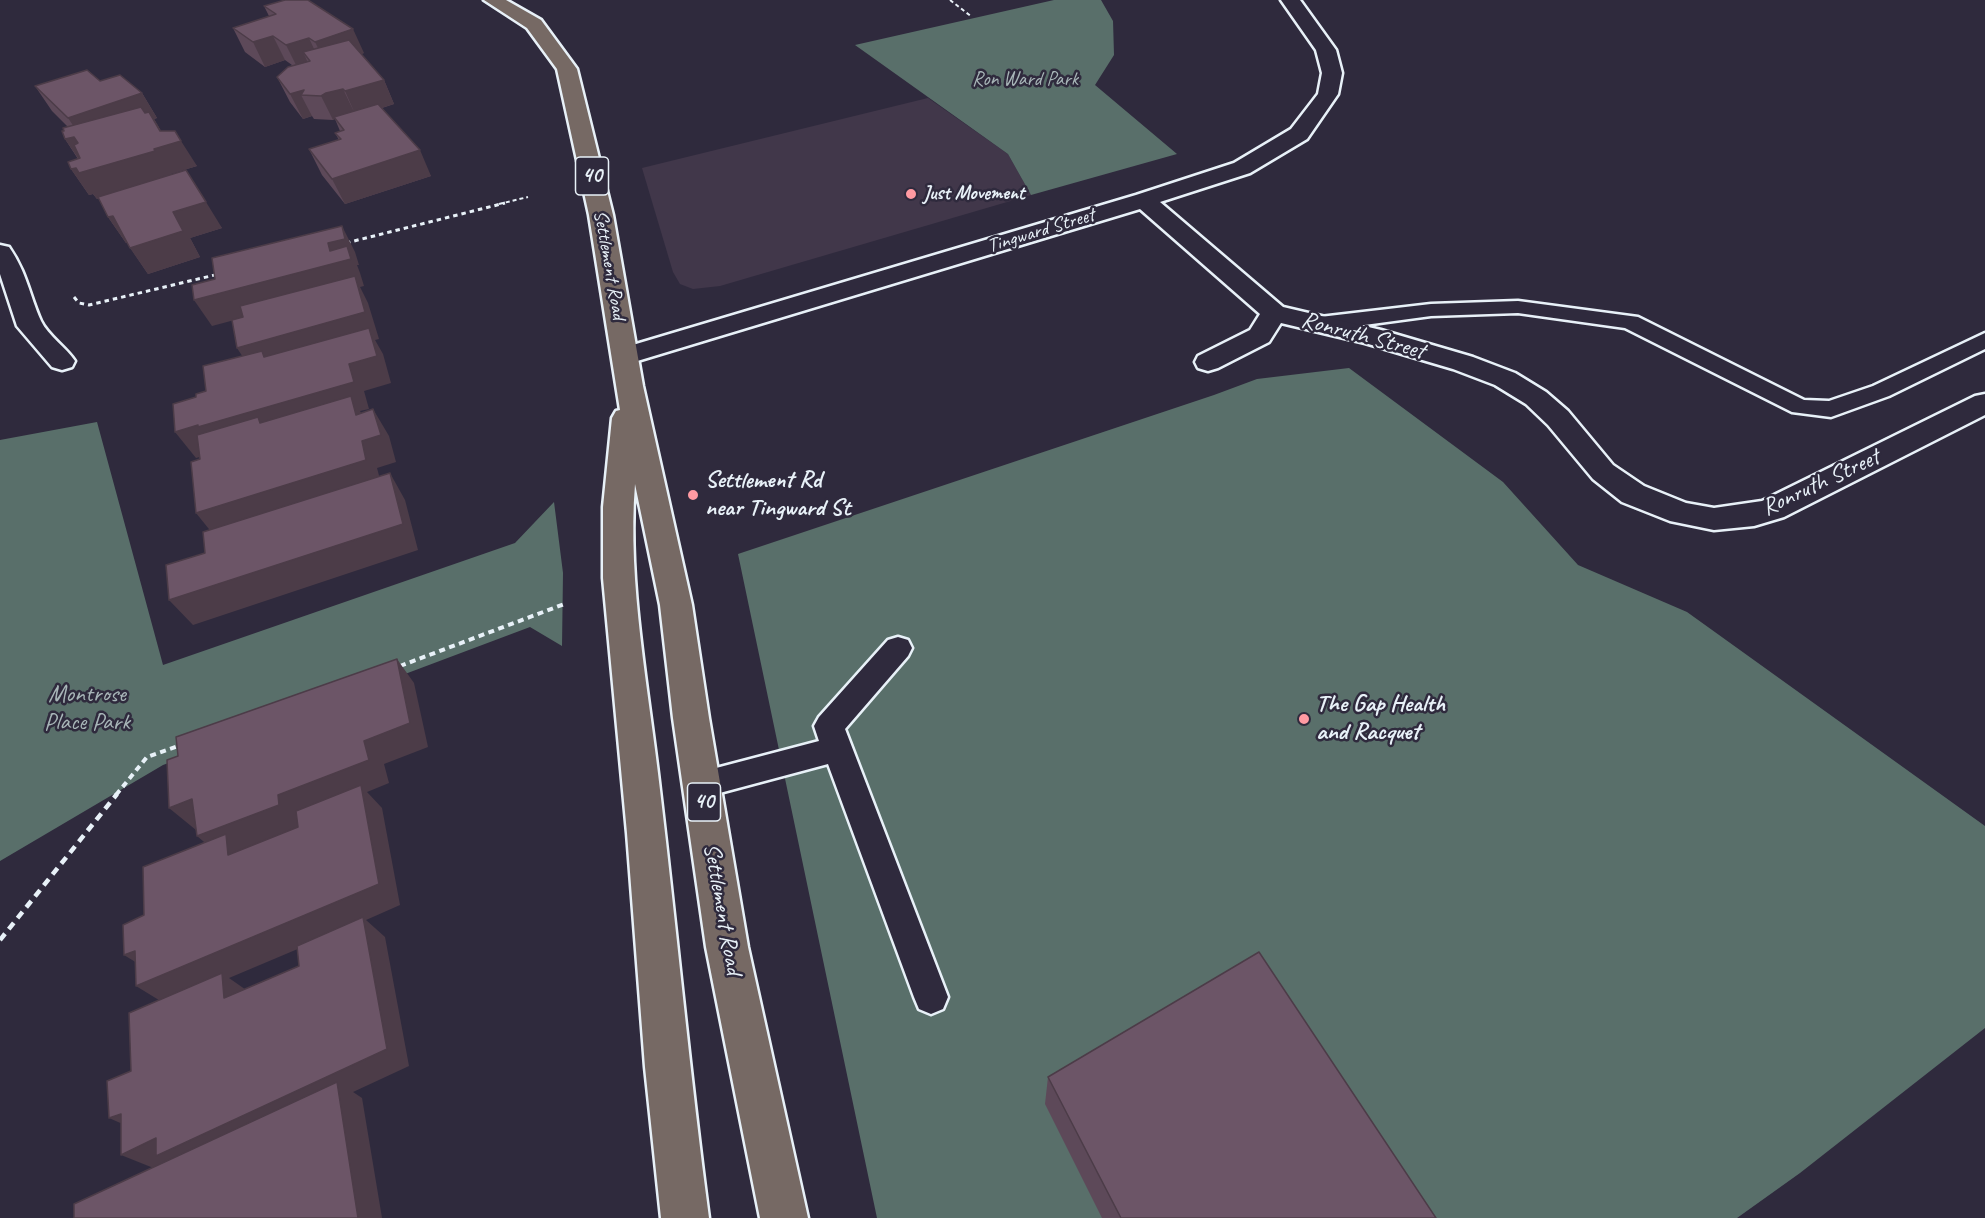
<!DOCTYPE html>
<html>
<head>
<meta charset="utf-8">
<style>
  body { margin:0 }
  canvas { display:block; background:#2f2a3d }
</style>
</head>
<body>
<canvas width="1985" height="1218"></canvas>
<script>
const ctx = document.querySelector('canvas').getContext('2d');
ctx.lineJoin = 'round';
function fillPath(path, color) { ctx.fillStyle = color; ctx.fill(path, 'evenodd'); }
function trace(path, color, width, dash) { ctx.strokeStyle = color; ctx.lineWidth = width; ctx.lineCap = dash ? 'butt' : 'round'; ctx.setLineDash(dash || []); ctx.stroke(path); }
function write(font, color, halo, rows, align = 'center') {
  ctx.font = font + ' Caveat,sans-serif'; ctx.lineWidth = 5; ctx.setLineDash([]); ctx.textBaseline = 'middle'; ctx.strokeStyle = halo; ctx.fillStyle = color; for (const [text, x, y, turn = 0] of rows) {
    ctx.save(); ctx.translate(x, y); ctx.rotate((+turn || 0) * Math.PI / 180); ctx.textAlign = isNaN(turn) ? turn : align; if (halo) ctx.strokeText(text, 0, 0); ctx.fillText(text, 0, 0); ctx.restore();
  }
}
const built = new Path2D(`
  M 928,98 L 1008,154 L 1031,195 L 720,286 L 693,289 L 680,284 L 673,272 L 642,168 Z`);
const green = new Path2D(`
  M 1054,0 L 1101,0 L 1113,21 L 1114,55 L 1095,85 L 1177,154 L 1031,195 L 1008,154 L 855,45 Z
  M 1349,368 L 1503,482 L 1578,565 L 1687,612 L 1985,826 L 1985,1028 L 1800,1173 L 1737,1218 L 877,1218 L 738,554 L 1214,395 L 1257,379 Z
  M 97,422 L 163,665 L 515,543 L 554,502 L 563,573 L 562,646 L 530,627 L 163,765 L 0,861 L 0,440 Z`);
const pathFar3 = new Path2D(`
  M 950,0 L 972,17
  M 499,204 L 528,197`);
const pathFar2 = new Path2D(`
  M 346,243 L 505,203
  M 74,297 L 79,303 L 89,305 L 219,274`);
const pathFar1 = new Path2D(`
  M 400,666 L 567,603
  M 116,795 L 147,757 L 181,745`);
const path = new Path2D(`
  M 0,940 L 117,794`);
const lane = new Path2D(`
  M 1518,301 L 1638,317 L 1804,400 L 1829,401 L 1873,386 L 1985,333 L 1985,349 L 1889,396 L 1831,417 L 1792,412 L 1625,328 L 1518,313 L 1431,316 L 1320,331 L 1312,329 L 1309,324 L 1312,319 L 1320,317 L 1431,304 Z
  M 898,637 L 908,640 L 912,648 L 908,656 L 845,729 L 948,997 L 943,1009 L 931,1014 L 919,1009 L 914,997 L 828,764 L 701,798 L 690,794 L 686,785 L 690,776 L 701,772 L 819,741 L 814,726 L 819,717 L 888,640 Z`);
const street = new Path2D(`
  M 1281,0 L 1300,0 L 1336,50 L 1342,73 L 1338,94 L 1307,139 L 1250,173 L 1160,202 L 1283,307 L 1381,330 L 1473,357 L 1515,373 L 1546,392 L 1568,411 L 1613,465 L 1644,486 L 1686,503 L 1714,508 L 1762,501 L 1975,396 L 1985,394 L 1985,415 L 1784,517 L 1754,526 L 1714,530 L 1670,521 L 1622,502 L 1593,479 L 1548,425 L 1526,404 L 1495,385 L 1453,369 L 1365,343 L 1281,323 L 1269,342 L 1218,368 L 1208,371 L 1198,368 L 1195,362 L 1198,356 L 1250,330 L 1260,314 L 1140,209 L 634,362 L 625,364 L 616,362 L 612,356 L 616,350 L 1136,195 L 1234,163 L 1291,129 L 1318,94 L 1322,73 L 1316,50 Z
  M 0,245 L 9,247 C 27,273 29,294 41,321 C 48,336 66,347 75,361 L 72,367 L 62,370 L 52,367 L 17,326 L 0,274 Z`);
const primary = new Path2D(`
  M 484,0 L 506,0 L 541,20 L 577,69 L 613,215 L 643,386 L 692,605 L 709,718 L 748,947 L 808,1218 L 760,1218 L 706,947 L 673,718 L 660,605 L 635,484 C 627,583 649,691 660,790 C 677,933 690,1076 709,1218 L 661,1218 L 645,1067 L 627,833 L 603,578 L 603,507 L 612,418 L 616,411 L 620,410 L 589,215 L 557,69 L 527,28 Z`);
const wall = new Path2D(`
  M 264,6 L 364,53 L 361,54 L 384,80 L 394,104 L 382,108 L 431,176 L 345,204 L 322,175 L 309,149 L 339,140 L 335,133 L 340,131 L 335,119 L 333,120 L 314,119 L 312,116 L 303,119 L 290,102 L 277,77 L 292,65 L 285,60 L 265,67 L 245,52 L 233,28 L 269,16 Z
  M 100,81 L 142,93 L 157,118 L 154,119 L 161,131 L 197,166 L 170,174 L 222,228 L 190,238 L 200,257 L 148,274 L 127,243 L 126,243 L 108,217 L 99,198 L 97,199 L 93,194 L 89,195 L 71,169 L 78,159 L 65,139 L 64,131 L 68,127 L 52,111 L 35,86 Z
  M 1048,1077 L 1436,1218 L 1102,1218 L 1045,1104 Z`);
const shadedWall = new Path2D(`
  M 353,29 L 364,53 L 327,66 L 315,42 Z
  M 273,36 L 285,60 L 265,67 L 253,42 Z
  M 309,38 L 320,62 L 303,52 L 309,65 L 298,69 L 286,45 Z
  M 384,80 L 394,104 L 356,116 L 345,91 Z
  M 343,89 L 355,114 L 334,117 L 335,119 L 333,120 L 321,96 L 326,93 Z
  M 304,90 L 301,95 L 312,116 L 303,119 L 290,94 Z
  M 142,93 L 157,118 L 154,119 L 169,144 L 181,141 L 197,166 L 170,174 L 171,177 L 97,199 L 93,194 L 89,195 L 71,169 L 154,149 L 85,143 L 68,118 Z
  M 74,137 L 92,162 L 82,164 L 65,139 Z
  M 420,150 L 431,176 L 345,204 L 332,179 Z
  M 206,202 L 222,228 L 190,238 L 200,257 L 148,274 L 130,248 L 173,212 Z
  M 113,216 L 131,242 L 126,243 L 108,217 Z
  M 342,226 L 355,252 L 359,265 L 357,265 L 360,273 L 364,286 L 360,287 L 368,303 L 379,339 L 375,340 L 383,354 L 391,383 L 364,391 L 369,409 L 360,411 L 367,423 L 373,409 L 389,436 L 396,462 L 377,468 L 382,487 L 217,539 L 196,513 L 217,452 L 196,458 L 175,432 L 254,374 L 237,348 L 358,287 L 212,326 L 194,300 L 330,251 L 328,243 Z
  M 390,473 L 405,500 L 418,550 L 193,625 L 169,600 Z
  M 397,659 L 414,683 L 428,747 L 384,764 L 389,783 L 367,792 L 382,808 L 400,905 L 366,920 L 385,937 L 409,1066 L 353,1092 L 362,1098 L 382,1218 L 358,1218 L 156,1169 L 121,1155 L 364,921 L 229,978 L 249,992 L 252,1016 L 167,1005 L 136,986 L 302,827 L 223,858 L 197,836 L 278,795 L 364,741 Z
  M 192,799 L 196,830 L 169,808 Z
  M 135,951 L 155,974 L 124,955 Z
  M 121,1114 L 143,1133 L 109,1118 Z`);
const building = new Path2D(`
  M 285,0 L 308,0 L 353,29 L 315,42 L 309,38 L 286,45 L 273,36 L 253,42 L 233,28 L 276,14 L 264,6 Z
  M 349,40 L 384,80 L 345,91 L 343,89 L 326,93 L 321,96 L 301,95 L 304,90 L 290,94 L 277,77 L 288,67 L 310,61 L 303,52 Z
  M 87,70 L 100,81 L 120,75 L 142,93 L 68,118 L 35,86 Z
  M 378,104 L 420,150 L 332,179 L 309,149 L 341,139 L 335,133 L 344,130 L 334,117 Z
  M 141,107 L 145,113 L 149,112 L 160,131 L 175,131 L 181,141 L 154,149 L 155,151 L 79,173 L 76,168 L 71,169 L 68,162 L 80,158 L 74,145 L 78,143 L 74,137 L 65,139 L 62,131 L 64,131 L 63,128 Z
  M 186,170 L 206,202 L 173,212 L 183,231 L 130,248 L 113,216 L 108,217 L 98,197 Z
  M 342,226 L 345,239 L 328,243 L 330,251 L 347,246 L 351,259 L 194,300 L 192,285 L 215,279 L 212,258 Z
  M 355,276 L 365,312 L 237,348 L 232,320 L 243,317 L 240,306 Z
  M 369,328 L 377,356 L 349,364 L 354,382 L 198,427 L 198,425 L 175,432 L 173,404 L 196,397 L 196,394 L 206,391 L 203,366 L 262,351 L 264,357 Z
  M 351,396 L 356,415 L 373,409 L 381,435 L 362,441 L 366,460 L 196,513 L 191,462 L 200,459 L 197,435 L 258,417 L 260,423 Z
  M 390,473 L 403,524 L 169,600 L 166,565 L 205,553 L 203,532 Z
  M 397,659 L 410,723 L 364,741 L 369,760 L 278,795 L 279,805 L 197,836 L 192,799 L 169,808 L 167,760 L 178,756 L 176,737 Z
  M 361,785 L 379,884 L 136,986 L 135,951 L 124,955 L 123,925 L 144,915 L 143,867 L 226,834 L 228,855 L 298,827 L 296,811 Z
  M 363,917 L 387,1049 L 156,1156 L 156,1138 L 121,1155 L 121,1114 L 109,1118 L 107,1081 L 131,1071 L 129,1013 L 222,973 L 224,998 L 299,966 L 297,946 Z
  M 1259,952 L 1436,1218 L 1121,1218 L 1048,1077 Z
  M 337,1082 L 358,1218 L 74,1218 L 74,1204 Z`);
const markers = [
  [911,194,6,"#ff9aa2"],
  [693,495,6,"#ff9aa2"],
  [1304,719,6,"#ff9aa2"]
];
const farParknames = [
  ["Ron Ward Park",1025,80]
];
const farPoinames = [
  ["Just Movement",923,194]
];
const farStreetnames = [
  ["Tingward Street",1041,231,-17],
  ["Settlement Road",609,265,80]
];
const shields = [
  [592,176,33],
  [704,802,33]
];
const shieldNames = [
  ["40",592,176],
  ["40",704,802]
];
const streetNames = [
  ["Ronruth Street",1363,336,15],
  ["Ronruth Street",1821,483,-25],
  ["Settlement Road",722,909,80]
];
const poiNames = [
  ["Settlement Rd",705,481],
  ["near Tingward St",705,509],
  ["The Gap Health",1316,705],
  ["and Racquet",1316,733]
];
const parkNames = [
  ["Montrose",87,695],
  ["Place Park",87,723]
];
fillPath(built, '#41374a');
fillPath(green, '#596f6a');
trace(lane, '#e8f1f8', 5);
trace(street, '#e8f1f8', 5);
trace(primary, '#e8f1f8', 5);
trace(pathFar3, '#e8f1f8', 2, [4, 3]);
trace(pathFar2, '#e8f1f8', 3, [4.5, 4]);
trace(pathFar1, '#e8f1f8', 4, [6, 4.5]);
trace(path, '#e8f1f8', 4.5, [8, 6]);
fillPath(lane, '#2f2a3d');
fillPath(street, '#2f2a3d');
fillPath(primary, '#766964');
fillPath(wall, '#5d4959');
fillPath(shadedWall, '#4c3c48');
fillPath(building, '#6c5567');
trace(building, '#4c3c48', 1.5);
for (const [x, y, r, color] of markers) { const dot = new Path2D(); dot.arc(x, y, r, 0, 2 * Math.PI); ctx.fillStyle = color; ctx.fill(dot); trace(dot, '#2f2a3d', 2); }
write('20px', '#a8b6b8', '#2f2a3d', farParknames);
write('bold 20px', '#e8f1f8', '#2f2a3d', farPoinames, 'left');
write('20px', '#e8f1f8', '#2f2a3d', farStreetnames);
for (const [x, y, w] of shields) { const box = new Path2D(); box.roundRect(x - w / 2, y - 19, w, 38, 4.5); ctx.fillStyle = '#2f2a3d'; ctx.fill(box); trace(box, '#e8f1f8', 1.5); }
write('bold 22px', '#e8f1f8', null, shieldNames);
write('24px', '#e8f1f8', '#2f2a3d', streetNames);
write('bold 24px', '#e8f1f8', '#2f2a3d', poiNames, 'left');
write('24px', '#a8b6b8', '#2f2a3d', parkNames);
</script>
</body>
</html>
